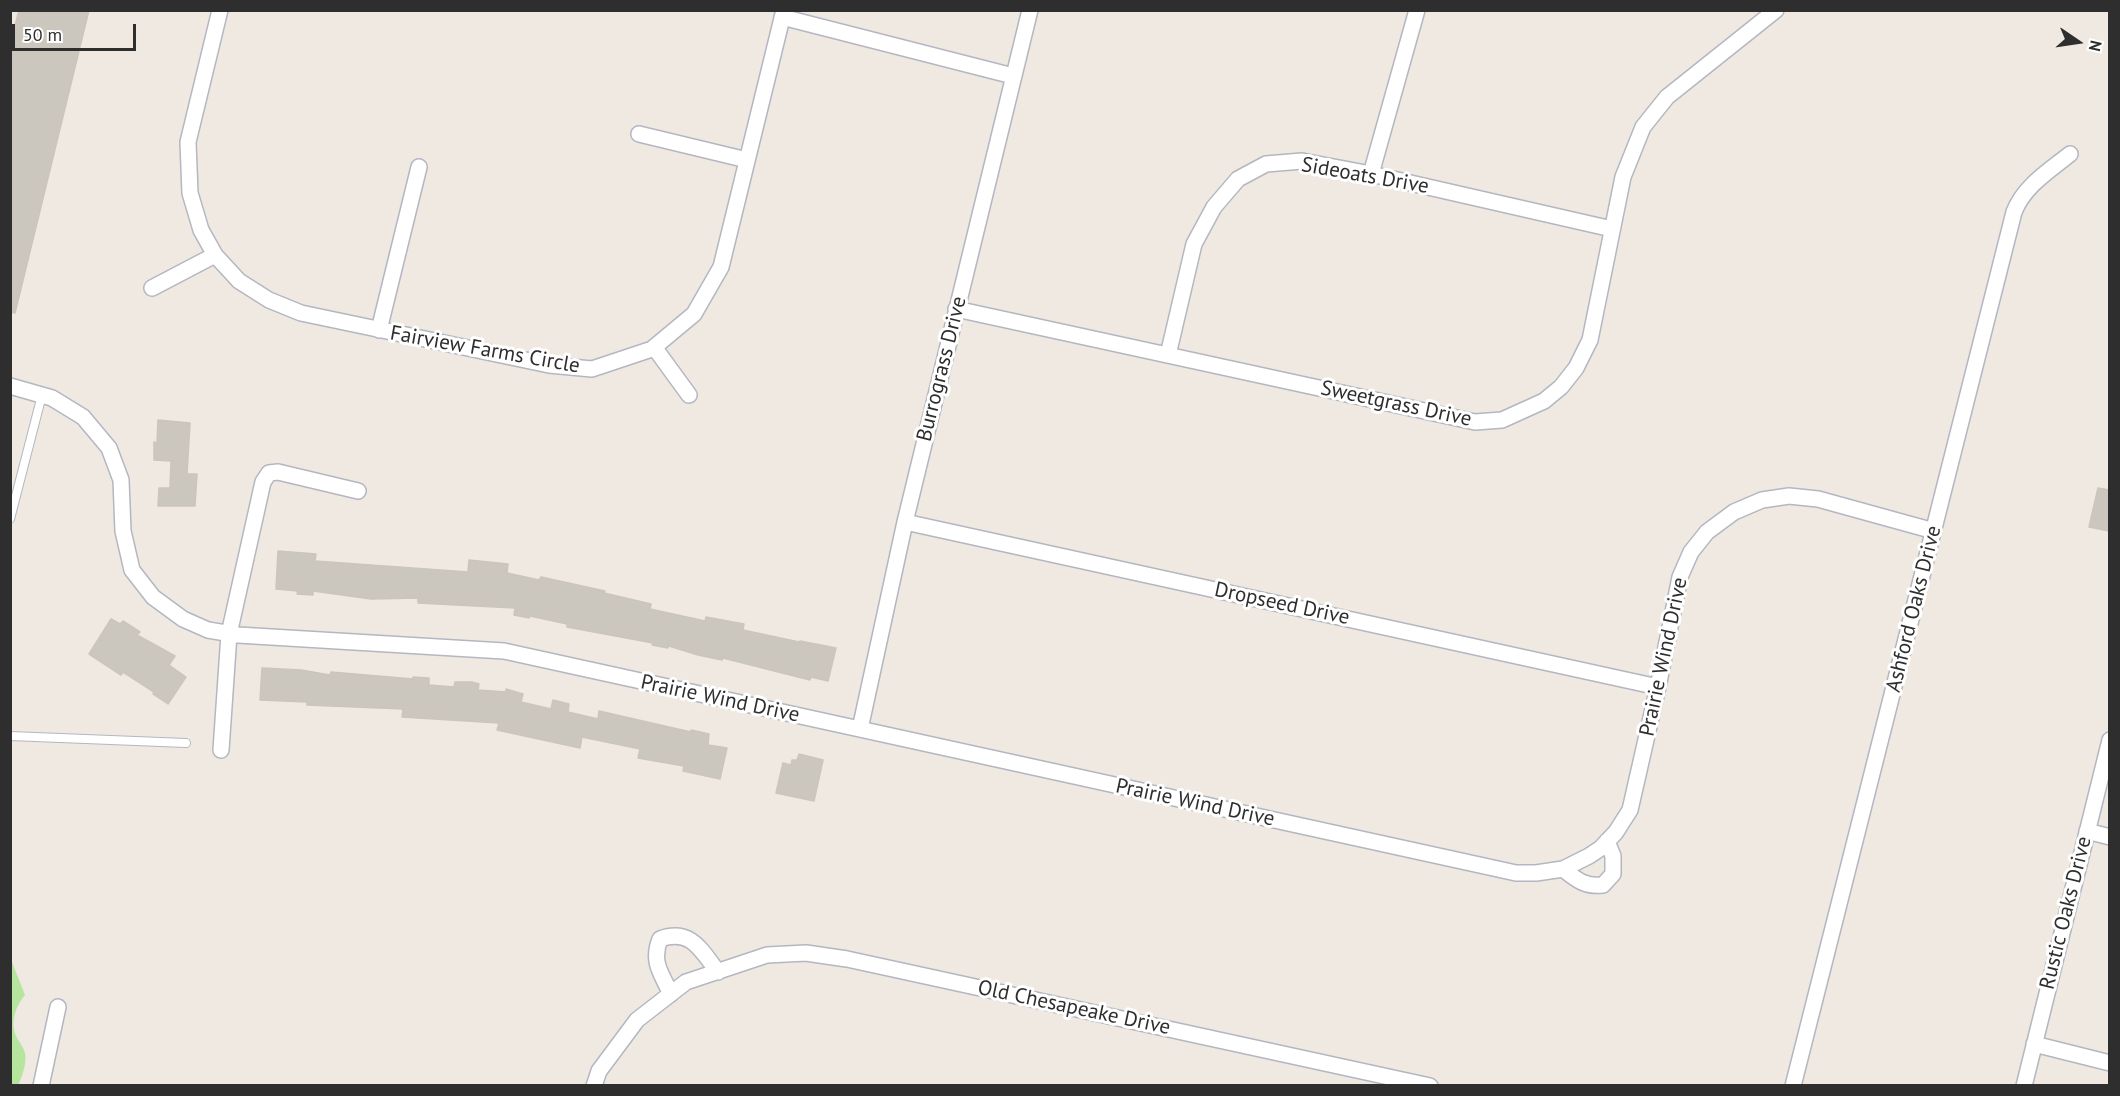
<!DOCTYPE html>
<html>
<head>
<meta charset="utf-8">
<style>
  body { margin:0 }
  #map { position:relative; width:2120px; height:1096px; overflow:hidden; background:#efe9e1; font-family:"PT Sans",sans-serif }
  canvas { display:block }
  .frame { position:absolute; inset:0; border:12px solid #2e2e2e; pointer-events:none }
  .north { position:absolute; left:2048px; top:12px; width:60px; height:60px; -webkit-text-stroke:4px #fff; paint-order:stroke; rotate:103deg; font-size:16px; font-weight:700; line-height:24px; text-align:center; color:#2e2e2e }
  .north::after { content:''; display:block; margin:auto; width:21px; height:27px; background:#2e2e2e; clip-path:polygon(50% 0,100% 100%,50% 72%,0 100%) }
  .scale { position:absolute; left:12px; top:24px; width:124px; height:27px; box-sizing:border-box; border:3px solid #2e2e2e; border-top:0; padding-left:8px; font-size:18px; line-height:21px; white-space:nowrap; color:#2e2e2e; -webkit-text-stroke:4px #fff; paint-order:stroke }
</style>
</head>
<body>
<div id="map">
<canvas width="2120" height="1096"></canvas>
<div class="frame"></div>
<div class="north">N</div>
<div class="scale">50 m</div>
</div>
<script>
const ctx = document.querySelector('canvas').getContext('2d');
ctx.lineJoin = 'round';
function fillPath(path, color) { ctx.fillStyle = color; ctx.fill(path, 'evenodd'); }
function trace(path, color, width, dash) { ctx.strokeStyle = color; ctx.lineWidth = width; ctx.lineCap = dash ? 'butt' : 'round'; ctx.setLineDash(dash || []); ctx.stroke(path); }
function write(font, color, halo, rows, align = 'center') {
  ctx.font = font + ' "PT Sans",sans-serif'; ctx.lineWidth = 6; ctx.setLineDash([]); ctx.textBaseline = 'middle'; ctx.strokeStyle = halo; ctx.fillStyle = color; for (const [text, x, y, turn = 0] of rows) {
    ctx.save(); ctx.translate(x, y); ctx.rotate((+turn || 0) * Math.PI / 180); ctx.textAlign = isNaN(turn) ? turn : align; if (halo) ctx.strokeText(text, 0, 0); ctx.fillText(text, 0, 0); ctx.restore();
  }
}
const green = new Path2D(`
  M 10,957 L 25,995 C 16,1006 10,1021 16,1036 C 19,1042 23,1046 25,1053 C 27,1063 22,1077 18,1085 L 11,1085 Z`);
const building = new Path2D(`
  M 19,10 L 89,10 L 15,313 L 10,312 L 10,46 Z
  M 158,420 L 190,423 L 187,474 L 197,474 L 195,506 L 158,506 L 159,488 L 170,488 L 171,461 L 154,460 L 154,442 L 157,443 Z
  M 2098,488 L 2109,490 L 2109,531 L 2089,527 Z
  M 278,551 L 316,554 L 315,561 L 468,572 L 469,560 L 508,564 L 507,573 L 539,580 L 541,577 L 605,591 L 604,593 L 651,604 L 650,609 L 705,621 L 706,617 L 744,624 L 743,630 L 799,642 L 800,641 L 836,648 L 828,681 L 811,677 L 810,680 L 723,658 L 722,660 L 698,655 L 669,646 L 668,648 L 652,645 L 653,643 L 567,627 L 567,624 L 530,616 L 529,618 L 514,615 L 515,608 L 418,603 L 418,598 L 371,599 L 313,591 L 313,595 L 297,594 L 298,591 L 276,589 Z
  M 111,619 L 120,624 L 123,621 L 140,632 L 137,635 L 175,656 L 169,665 L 186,677 L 168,704 L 153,694 L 154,692 L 123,672 L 121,675 L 89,654 Z
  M 262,668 L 301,670 L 330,675 L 331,672 L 413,679 L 413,677 L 429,678 L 429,685 L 454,687 L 455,682 L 472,682 L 479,684 L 478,690 L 506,692 L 506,689 L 523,694 L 521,702 L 551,709 L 553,700 L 569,704 L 568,712 L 598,719 L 599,711 L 691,732 L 691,730 L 709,734 L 708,745 L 727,748 L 720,779 L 683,771 L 684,766 L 638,758 L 640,749 L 582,737 L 580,748 L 497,730 L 499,723 L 402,717 L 403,709 L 307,705 L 307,702 L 260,700 Z
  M 799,754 L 823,760 L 814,801 L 776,793 L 783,763 L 791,765 L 792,760 L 797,760 Z`);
const lane = new Path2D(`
  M 10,519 L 42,395
  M 10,736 L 186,743`);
const street = new Path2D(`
  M 220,10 L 188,142 L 190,193 L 201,230 L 215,255 L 239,281 L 269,300 L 301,313 L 549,365 L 592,369 L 652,349 L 694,314 L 721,267 L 784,10
  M 782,17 L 1013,76
  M 639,134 L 747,160
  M 1371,174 L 1417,10
  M 152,288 L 215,255
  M 956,309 L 1475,422 L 1502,420 L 1544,401 L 1561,387 L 1576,368 L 1590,340 L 1623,177 L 1643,127 L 1667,97 L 1776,10
  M 379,330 L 419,167
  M 654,347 L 689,395
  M 1168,355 L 1194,244 L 1214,207 L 1238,179 L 1266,164 L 1302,161 L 1371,174 L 1612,229
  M 10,386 L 52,398 L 83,417 L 109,448 L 121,480 L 123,531 L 132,570 L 153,597 L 183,619 L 208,630 L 238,635 L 504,651 L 1516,873 L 1536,873 L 1563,869 L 1589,856 L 1601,848 L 1616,832 L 1630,810 L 1658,687 L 1680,577 L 1691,552 L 1707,532 L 1734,512 L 1762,500 L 1789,496 L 1818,499 L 1934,531
  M 905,522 L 1658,687
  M 860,729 L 905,522 L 1030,10
  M 221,750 L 229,634 L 263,482 L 269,473 L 278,472 L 358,491
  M 2087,831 L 2110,837
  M 1563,869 C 1577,880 1585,887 1603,885 L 1613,874 L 1613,856 L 1607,841
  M 671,994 C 661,973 651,962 660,939 C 691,928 701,950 718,972
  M 2034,1044 L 2110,1063
  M 41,1086 L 58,1007
  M 594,1086 L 599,1071 L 637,1020 L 686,982 L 767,955 L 806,953 L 847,959 L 1430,1086
  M 1793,1086 L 2014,212 C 2024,186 2049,171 2070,154
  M 2024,1086 L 2110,740`);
const streetNames = [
  ["Sideoats Drive",1365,176,10],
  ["Fairview Farms Circle",485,350,10],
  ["Burrograss Drive",942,369,-76],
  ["Sweetgrass Drive",1396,404,12],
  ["Dropseed Drive",1282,604,12],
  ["Ashford Oaks Drive",1914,609,-76],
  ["Prairie Wind Drive",1664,657,-78],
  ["Prairie Wind Drive",720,699,12],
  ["Prairie Wind Drive",1195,803,12],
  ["Rustic Oaks Drive",2066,913,-76],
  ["Old Chesapeake Drive",1074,1008,12]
];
fillPath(green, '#b6e59e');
fillPath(building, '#cbc7bf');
trace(building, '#cbc5ba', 1.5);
trace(lane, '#b4b7c1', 10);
trace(street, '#b4b7c1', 18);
trace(lane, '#fff', 8);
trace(street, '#fff', 15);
write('21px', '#2e2e2e', '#fff', streetNames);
</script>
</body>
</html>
